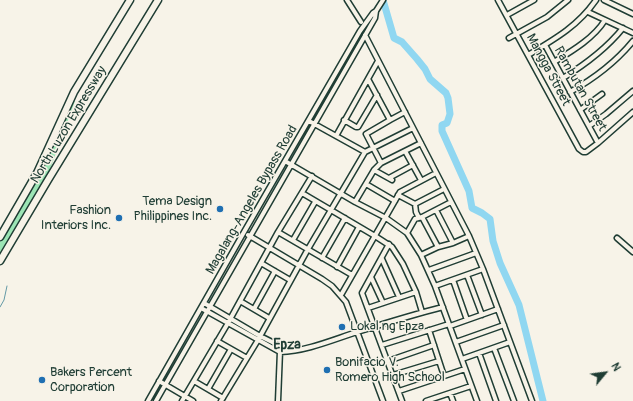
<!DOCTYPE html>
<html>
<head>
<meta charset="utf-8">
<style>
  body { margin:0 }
  #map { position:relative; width:633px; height:401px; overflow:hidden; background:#f7f3e8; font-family:Pangolin,sans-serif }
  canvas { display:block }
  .north { position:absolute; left:585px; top:353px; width:40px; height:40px; -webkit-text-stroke:3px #f7f3e8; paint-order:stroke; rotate:61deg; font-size:11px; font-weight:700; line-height:16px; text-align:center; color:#1f3d34 }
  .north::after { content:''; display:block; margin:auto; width:14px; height:18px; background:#1f3d34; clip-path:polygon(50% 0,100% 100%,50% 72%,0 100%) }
</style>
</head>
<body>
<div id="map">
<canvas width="633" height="401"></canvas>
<div class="north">N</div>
</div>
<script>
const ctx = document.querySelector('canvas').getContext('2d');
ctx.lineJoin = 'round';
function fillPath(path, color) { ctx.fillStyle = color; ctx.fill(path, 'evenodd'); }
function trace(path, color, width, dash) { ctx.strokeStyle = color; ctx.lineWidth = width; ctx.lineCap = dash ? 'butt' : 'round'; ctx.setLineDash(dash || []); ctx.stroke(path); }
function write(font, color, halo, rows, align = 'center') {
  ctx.font = font + ' Pangolin,sans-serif'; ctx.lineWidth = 3; ctx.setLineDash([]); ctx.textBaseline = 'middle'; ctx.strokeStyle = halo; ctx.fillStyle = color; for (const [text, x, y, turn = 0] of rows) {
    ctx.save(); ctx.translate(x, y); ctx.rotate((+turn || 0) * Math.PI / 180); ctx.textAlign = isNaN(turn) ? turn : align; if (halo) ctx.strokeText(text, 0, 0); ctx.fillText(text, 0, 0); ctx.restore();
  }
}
const green = new Path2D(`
  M 72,100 L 75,101 L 49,172 L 0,258 L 0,242 L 29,192 Z`);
const stream = new Path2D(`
  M 0,307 L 4,300 L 7,286`);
const river = new Path2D(`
  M 383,0 L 394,38 L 402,42 L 417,59 L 425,69 L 430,79 L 446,93 L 448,98 L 450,114 L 447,123 L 442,125 L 442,131 L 469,191 L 472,208 L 482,213 L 490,219 L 493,241 L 500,263 L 519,305 L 543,401`);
const minor = new Path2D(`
  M 347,0 L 361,22
  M 498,0 L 579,149 L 583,152 L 586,152 L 598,143 L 633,112
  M 604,0 L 633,14
  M 588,12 L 633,33
  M 507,15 L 534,0
  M 365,35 L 469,236 L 483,269 L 532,401
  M 509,38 L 547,17 L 568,0
  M 545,45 L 598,143
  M 528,55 C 555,39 578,26 596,0
  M 554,62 C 572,51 594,38 605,20
  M 563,78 C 586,64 606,49 623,28
  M 368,79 L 390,120 L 405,112
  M 570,92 C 595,78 615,63 633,41
  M 580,110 L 602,94
  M 344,120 L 356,127 L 358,127 L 377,95
  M 309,121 L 365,152
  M 589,126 L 606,114 L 633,91
  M 336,136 L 378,61
  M 405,151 L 421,180
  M 285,161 L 355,202 L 386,218 L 407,233 L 421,255 L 435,286 L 477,401
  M 381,163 L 366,134 L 390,120
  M 374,170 L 392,180
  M 389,178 L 413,165
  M 366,184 L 395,201
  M 302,193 L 375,236 L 392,247 L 403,264 L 416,292 L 422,312
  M 398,195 L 415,204 L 444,189
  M 355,202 L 374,170 L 381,163 L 421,143
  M 415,204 L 416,212 L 419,218
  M 436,210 L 453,243 L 469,236
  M 278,232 L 352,275
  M 407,233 L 415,219 L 422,217 L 451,202
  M 248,235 L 322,279 L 332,286 L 346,302 L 383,401
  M 617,238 L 633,252
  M 293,240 L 315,202
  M 389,244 L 362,293 L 402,401
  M 438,247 L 453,243
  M 421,255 L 438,247 L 422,217
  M 322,258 L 345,218
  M 382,259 L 399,297
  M 261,263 L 290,280
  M 337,267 L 359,227
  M 429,270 L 476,253
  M 467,275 L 482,315
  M 371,277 L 383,303
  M 453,280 L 467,320
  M 435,286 L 483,269
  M 341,295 L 400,192 L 436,173
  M 240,301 L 269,318
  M 204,303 L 260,336 L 282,347 L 287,351
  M 201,308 L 280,352 C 307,351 332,340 357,332 C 386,323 415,314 443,307
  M 368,308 L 416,292
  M 254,309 L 275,271
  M 450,326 L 498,309
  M 429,330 L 444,376
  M 217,341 L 247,358
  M 456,342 L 504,325
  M 382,345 L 449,324
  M 494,348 L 514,401
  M 479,353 L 496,401
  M 462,359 L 510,342
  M 388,361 L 434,345
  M 393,375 L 439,361
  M 159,381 L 193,401
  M 194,381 L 223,398
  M 208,389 L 231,349
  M 399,391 L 465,369
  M 450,393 L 453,401
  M 148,401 L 244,232 L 360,31 L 373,13 L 376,11
  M 156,401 L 375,18 L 376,11 L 383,0
  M 182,401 L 228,323 L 278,232 L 312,176
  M 221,401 L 258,340 L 308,249 L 365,152 L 413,128
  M 278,401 L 280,351
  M 426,401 L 471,386`);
const highway = new Path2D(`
  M 0,237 L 37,173 L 74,92 L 130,0
  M 0,261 L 48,180 L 158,0`);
const markers = [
  [220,209,4,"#1f6fb2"],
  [119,218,4,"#1f6fb2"],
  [342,327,4,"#1f6fb2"],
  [327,370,4,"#1f6fb2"],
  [42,380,4,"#1f6fb2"]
];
const streetNames = [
  ["Mangga Street",548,70,62],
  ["Rambutan Street",580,89,61],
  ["North Luzon Expressway",69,125,-59],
  ["Magalang-Angeles Bypass Road",252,200,-60]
];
const poiNames = [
  ["Tema Design",212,202,"right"],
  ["Philippines Inc.",212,217,"right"],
  ["Fashion",111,211,"right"],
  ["Interiors Inc.",111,226,"right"],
  ["Lokal ng Epza",350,327],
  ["Bonifacio V.",335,363],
  ["Romero High School",335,378],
  ["Bakers Percent",50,373],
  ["Corporation",50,388]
];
const neighbourhoodNames = [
  ["Epza",287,345]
];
fillPath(green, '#9ce5b5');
trace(stream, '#6399a5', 1);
trace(river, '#90d7f1', 7);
trace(minor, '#1f3d34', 7);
trace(highway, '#1f3d34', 9);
trace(minor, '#f7f3e8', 4);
trace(highway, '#f7f3e8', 6);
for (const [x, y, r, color] of markers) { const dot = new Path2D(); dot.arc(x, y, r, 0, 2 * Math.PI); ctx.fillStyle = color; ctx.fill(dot); trace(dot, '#f7f3e8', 1.5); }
write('13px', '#1f3d34', '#f7f3e8', streetNames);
write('13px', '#1f3d34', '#f7f3e8', poiNames, 'left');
write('bold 14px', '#1f3d34', '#f7f3e8', neighbourhoodNames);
</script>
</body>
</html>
